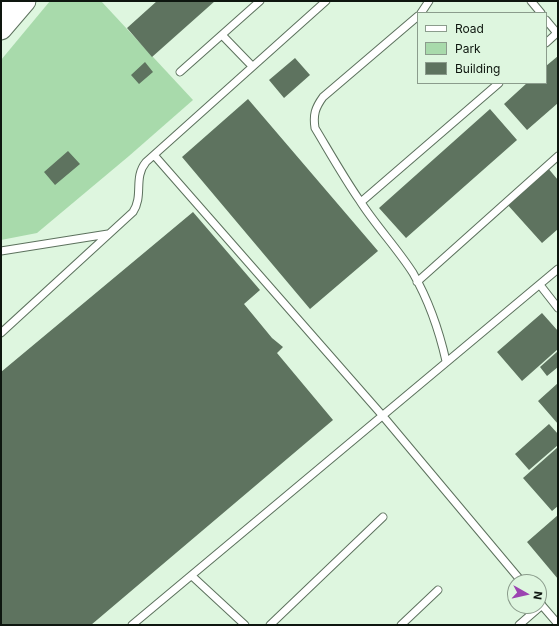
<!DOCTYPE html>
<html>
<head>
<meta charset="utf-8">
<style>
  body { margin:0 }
  #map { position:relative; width:559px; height:626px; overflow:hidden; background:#def6df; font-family:Inter,sans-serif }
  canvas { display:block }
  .frame { position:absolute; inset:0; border:2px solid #0e160f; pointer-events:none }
  .legend { position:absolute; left:417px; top:12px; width:130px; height:72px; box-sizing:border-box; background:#def6df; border:1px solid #8b9c8c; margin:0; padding:5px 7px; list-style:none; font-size:12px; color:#0e160f }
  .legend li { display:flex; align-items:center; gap:8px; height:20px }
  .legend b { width:20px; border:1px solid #8b9c8c }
  .north { position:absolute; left:507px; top:574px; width:40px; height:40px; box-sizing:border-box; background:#def6df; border:1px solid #8b9c8c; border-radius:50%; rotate:98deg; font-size:11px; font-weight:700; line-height:16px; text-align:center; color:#0e160f }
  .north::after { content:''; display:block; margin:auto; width:14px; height:18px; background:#9c44b1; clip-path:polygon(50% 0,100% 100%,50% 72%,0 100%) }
</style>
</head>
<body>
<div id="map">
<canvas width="559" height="626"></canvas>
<div class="frame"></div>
<ul class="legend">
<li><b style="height:5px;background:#fff"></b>Road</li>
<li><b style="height:11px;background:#a8daab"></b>Park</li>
<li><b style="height:11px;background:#5e735f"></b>Building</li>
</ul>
<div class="north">N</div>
</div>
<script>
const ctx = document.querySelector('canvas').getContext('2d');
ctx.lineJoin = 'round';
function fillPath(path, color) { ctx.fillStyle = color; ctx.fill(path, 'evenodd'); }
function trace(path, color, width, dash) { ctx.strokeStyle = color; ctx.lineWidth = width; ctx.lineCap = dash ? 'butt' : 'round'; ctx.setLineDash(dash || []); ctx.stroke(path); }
const green = new Path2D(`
  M 50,1 L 101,1 L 193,100 L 129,156 L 37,233 L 1,240 L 1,60 Z`);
const building = new Path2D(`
  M 157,1 L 215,1 L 152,57 L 127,28 Z
  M 558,56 L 558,103 L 527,130 L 504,104 L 527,83 L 546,83 L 546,66 Z
  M 295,58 L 310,75 L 284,98 L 269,80 Z
  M 145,62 L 153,72 L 139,84 L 131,75 Z
  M 248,99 L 378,251 L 310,309 L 182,157 Z
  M 490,109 L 517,140 L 406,238 L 379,208 Z
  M 68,151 L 80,164 L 55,185 L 44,172 Z
  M 547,167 L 558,180 L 558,229 L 542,243 L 506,203 Z
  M 193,212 L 260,290 L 244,304 L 272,338 L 283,347 L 277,353 L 333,420 L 91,625 L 1,625 L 1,372 Z
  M 542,313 L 558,331 L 558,349 L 522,381 L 497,352 Z
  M 558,351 L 558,367 L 547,376 L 540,367 Z
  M 558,383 L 558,424 L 538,401 Z
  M 549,424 L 558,434 L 558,445 L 529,470 L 515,454 Z
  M 558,447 L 558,506 L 552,511 L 523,478 Z
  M 558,515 L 558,579 L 527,542 Z`);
const lane = new Path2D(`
  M 531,1 L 541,13
  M 421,13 L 429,1
  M 418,16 L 323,97 C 315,108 313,115 315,128 C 330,153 344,178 360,201 C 376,226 397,248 413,273 C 429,301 439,330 446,361
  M 546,20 L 557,33
  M 222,35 L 252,66
  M 546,43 L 558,32
  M 180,72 L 260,1
  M 154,155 L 382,415 L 522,582
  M 361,202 L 499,83
  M 1,251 L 108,234
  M 417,282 L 558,156
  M 540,285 L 558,308
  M 1,333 L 133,212 C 144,195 133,178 146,162 L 326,1
  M 192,576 L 245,625
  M 539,602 L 558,624
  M 132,625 L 558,269
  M 270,625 L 383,517
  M 401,625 L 438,590
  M 519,625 L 542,605`);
const secondary = new Path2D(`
  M 1,5 L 5,1
  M 1,29 L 25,1`);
fillPath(green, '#a8daab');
fillPath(building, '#5e735f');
trace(lane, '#5c715d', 9);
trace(secondary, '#5c715d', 23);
trace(lane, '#fff', 7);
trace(secondary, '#fff', 21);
</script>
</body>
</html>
